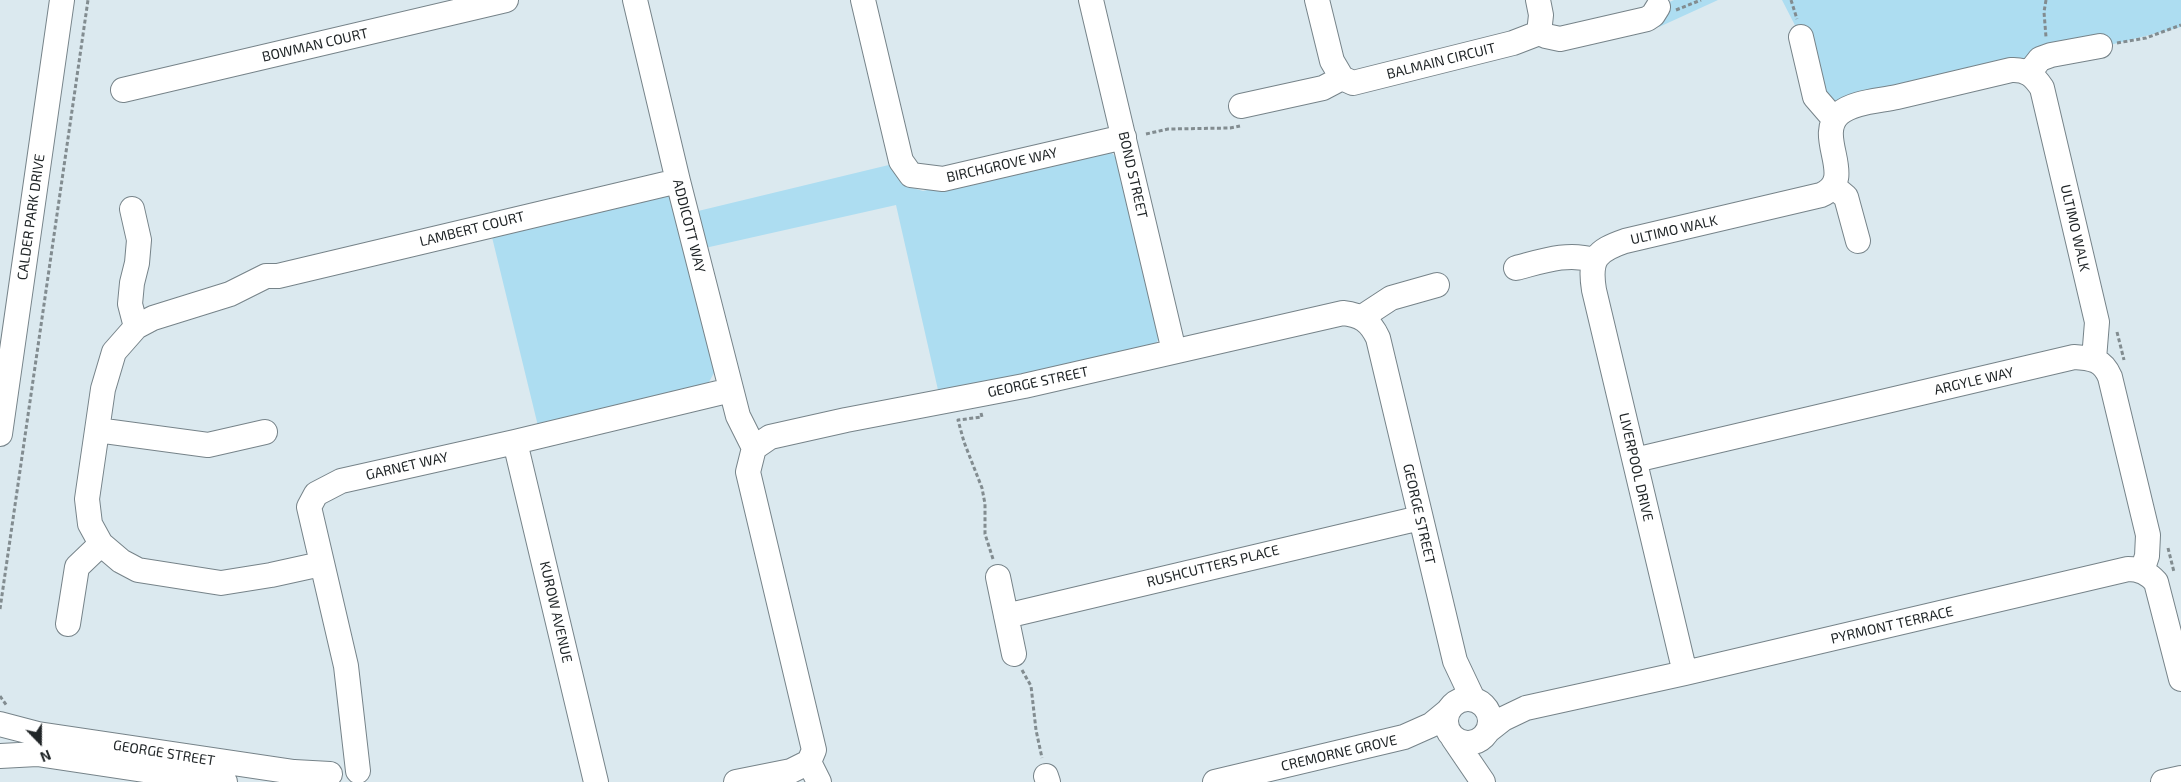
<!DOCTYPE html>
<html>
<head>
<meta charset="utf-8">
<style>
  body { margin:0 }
  #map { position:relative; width:2181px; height:782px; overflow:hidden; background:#dbe9ef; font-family:"Exo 2",sans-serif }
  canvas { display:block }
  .north { position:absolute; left:15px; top:717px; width:50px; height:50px; -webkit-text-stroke:4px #fff; paint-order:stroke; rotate:158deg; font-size:14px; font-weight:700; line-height:20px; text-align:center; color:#212628 }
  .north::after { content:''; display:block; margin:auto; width:18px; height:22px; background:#212628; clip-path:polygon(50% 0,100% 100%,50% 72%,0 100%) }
</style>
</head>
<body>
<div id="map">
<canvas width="2181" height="782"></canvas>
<div class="north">N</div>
</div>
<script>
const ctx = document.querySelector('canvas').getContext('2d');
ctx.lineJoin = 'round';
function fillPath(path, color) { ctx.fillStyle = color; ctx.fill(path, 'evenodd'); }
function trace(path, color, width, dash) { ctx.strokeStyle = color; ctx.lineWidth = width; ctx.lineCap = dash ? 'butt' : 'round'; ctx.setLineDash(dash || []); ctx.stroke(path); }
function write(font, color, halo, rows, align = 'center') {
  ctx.font = font + ' "Exo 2",sans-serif'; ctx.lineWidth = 4.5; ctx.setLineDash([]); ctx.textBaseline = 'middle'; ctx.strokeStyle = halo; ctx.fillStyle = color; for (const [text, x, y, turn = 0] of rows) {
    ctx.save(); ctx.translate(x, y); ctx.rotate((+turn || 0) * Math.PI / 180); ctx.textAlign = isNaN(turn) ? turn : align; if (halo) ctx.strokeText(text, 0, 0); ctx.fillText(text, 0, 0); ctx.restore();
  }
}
const green = new Path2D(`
  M 1674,0 L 1718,0 L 1659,27 L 1658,7 Z
  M 1782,0 L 2181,0 L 2181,27 L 2011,70 L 1834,119 L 1801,37 Z
  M 1099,150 L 1111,152 L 1121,163 L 1162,327 L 1157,342 L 1146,348 L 1025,378 L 938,390 L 896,205 L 705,248 L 694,212 L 897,163 L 901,176 L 906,186 L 923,191 Z
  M 658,191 L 674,198 L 715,371 L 709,382 L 698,388 L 538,426 L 491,233 Z`);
const path = new Path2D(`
  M 1791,0 L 1797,19
  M 2046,0 L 2044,12 L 2046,37
  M 1676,10 L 1701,0
  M 2117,43 L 2146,38 L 2181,25
  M 1146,134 L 1168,129 L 1230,128 L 1240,126
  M 2117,332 L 2124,360
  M 981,413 L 982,417 L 958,420 L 964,442 L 982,488 L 985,504 L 985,534 L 993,559
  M 2168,548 L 2174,572
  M 0,609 L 88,0
  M 1022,670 L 1031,686 L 1036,730 L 1042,758
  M 0,696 L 7,706`);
const minor = new Path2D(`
  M 635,0 L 678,181 L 738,416 L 754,448
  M 863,0 L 901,161 L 911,175 L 943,179 L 1124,137
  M 1091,0 L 1174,351
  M 1317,0 L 1332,61 L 1342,78 L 1353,83 L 1513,43 L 1539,33 L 1541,15 L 1538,0
  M 1539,33 L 1546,36 L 1560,39 L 1647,19 L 1653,15 L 1658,7
  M 1801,37 L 1815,97 L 1834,119
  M 2029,73 L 2040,59 L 2051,55 L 2100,46
  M 123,90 L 506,0
  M 1241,106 L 1323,88 L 1342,78
  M 1833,186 L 1846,197 L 1858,241
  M 132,209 L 139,240 L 137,263 L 132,283 L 130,304 L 136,327
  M 1516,268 C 1543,261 1567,252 1594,260
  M 1362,317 L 1391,298 L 1437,285
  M 97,430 L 208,445 L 265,432
  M 0,434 L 62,0
  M 515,442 L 596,782
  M 1635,460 L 2074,357 C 2092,358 2103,360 2110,377 L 2148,535 L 2147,556 L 2142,571
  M 321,564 L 271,575 L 221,583 L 138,570 L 121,561 L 101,544 L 90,524 L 87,499 L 103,389 L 114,352 L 136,327 L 153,318 L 230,294 L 266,276 L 278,276 L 678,181
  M 998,577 L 1014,654
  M 1006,616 L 1420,518
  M 68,624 L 77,567 L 101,544
  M 1685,673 L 1594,290 C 1589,259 1596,251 1625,241 L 1821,195 C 1858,179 1814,137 1839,114 C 1852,102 1879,101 1897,97 C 1935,88 1973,79 2011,70 C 2027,69 2034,76 2042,88 L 2097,322 L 2094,359
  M1446 721a22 22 0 1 1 44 0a22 22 0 1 1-44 0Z
  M 0,724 L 38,734 L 294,772 L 330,774
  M 1489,730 L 1503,719 L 1526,708 L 1685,673 L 2128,569 C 2140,569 2148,573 2156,582 L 2181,679
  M 1453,738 L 1483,782
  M 0,756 L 37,754 L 225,782
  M 809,762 L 819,782
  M 358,771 L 346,666 L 309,507 L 316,494 L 341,481 L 515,442 L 731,390
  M 1046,776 L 1048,782
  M 736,782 L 791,771 L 809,762 L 814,750 L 748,472 L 754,448 L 770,437 L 846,420 L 1024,386 L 1343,313 C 1361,315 1370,321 1378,338 L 1455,661 L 1473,699
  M 1215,782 L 1404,737 L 1431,725 L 1448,711
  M 2163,782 L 2181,778`);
const streetNames = [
  ["BOWMAN COURT",315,45,-13],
  ["BALMAIN CIRCUIT",1441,61,-14],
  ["BIRCHGROVE WAY",1002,165,-13],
  ["BOND STREET",1133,175,77],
  ["CALDER PARK DRIVE",31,217,-82],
  ["ADDICOTT WAY",689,226,76],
  ["ULTIMO WALK",2075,228,77],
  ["LAMBERT COURT",472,229,-14],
  ["ULTIMO WALK",1674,230,-13],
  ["ARGYLE WAY",1974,381,-13],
  ["GEORGE STREET",1038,382,-12],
  ["GARNET WAY",407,466,-13],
  ["LIVERPOOL DRIVE",1636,467,77],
  ["GEORGE STREET",1419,514,77],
  ["RUSHCUTTERS PLACE",1213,566,-14],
  ["KUROW AVENUE",556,612,77],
  ["PYRMONT TERRACE",1892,625,-13],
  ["GEORGE STREET",164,753,9],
  ["CREMORNE GROVE",1339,753,-13]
];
fillPath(green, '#adddf1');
trace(minor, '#768389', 26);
trace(path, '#828c90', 3, [4, 2.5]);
trace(minor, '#fff', 24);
write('14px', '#212628', '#fff', streetNames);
</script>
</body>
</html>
